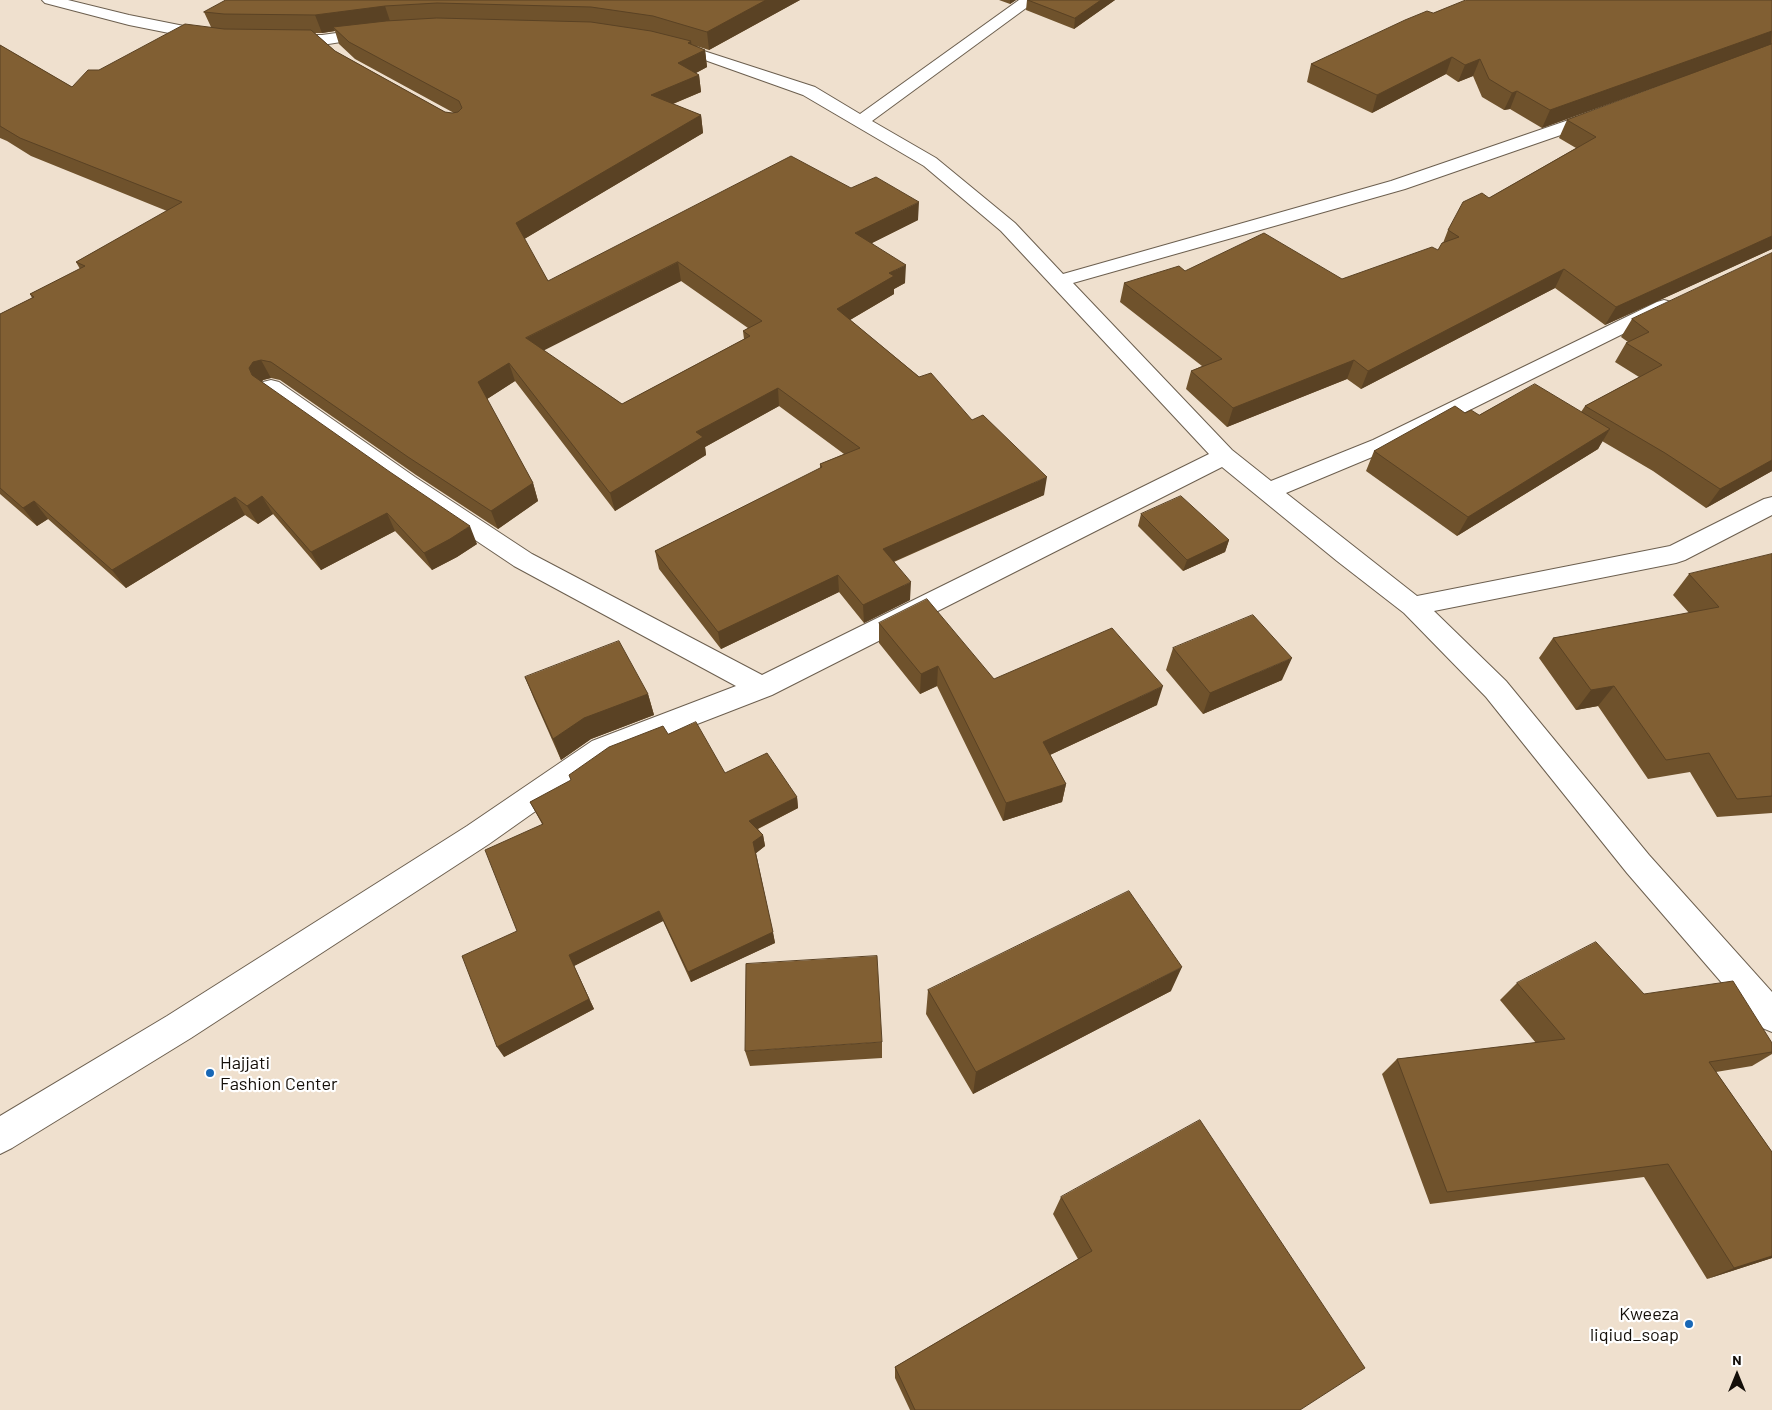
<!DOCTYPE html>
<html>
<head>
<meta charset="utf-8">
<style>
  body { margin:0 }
  #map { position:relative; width:1772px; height:1410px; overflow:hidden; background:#efe0ce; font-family:Barlow,sans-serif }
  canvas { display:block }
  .north { position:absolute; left:1712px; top:1350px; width:50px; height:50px; -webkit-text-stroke:4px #fff; paint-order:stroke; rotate:0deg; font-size:14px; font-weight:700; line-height:20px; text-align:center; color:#140f09 }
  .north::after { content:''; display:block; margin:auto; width:18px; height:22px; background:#140f09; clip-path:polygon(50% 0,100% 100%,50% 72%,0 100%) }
</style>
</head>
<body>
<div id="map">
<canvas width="1772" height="1410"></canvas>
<div class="north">N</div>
</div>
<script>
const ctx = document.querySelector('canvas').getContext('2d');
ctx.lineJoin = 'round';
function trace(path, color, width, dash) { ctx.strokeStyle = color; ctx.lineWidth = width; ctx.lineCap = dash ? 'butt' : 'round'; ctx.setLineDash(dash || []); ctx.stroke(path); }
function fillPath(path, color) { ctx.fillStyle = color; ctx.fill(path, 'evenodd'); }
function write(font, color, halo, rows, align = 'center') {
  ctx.font = font + ' Barlow,sans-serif'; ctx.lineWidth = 4.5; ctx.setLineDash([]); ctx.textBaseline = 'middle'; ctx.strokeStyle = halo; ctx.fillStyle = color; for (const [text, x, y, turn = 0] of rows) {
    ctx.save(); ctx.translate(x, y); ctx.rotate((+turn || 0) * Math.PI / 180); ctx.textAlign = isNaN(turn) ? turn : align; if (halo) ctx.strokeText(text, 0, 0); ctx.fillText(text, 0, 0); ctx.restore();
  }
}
const minor = new Path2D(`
  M 42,0 L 68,0 L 129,15 L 209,31 L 215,33 L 217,36 L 215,39 L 209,41 L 129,25 L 45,3 Z
  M 1019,0 L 1037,0 L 872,121 L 936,158 L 1015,223 L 1063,274 L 1391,181 L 1592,112 L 1598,111 L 1604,112 L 1607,116 L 1604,120 L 1405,189 L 1073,283 L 1232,450 L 1271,481 L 1373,440 L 1657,302 L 1664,300 L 1671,302 L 1674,306 L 1671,310 L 1389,450 L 1286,493 L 1417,596 L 1670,546 L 1764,499 L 1772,497 L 1772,515 L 1685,560 L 1676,563 L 1434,611 L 1506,681 L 1649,855 L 1772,992 L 1772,1032 L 1760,1027 L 1627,873 L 1486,697 L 1404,613 L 1337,561 L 1222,467 L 772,695 L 612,757 L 489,844 L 191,1038 L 12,1148 L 0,1154 L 0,1116 L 167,1016 L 467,826 L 592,741 L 736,686 L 514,566 L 399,489 L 263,392 L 260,387 L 263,382 L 271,380 L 279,382 L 415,477 L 532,554 L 762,675 L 1209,454 L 1001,231 L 924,166 L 803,95 L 702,59 L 664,48 L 662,45 L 664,42 L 676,42 L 815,87 L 860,114 Z
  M 373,28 L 379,30 L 381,33 L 379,36 L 322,45 L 284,45 L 278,43 L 276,40 L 278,37 L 284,35 L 322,35 Z`);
const wall = new Path2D(`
  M 226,0 L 800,0 L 709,50 L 696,46 L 705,50 L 707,67 L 696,73 L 699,75 L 701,92 L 673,104 L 701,115 L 703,133 L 524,239 L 548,281 L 851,188 L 918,220 L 872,243 L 905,283 L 894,289 L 894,294 L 850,320 L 972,420 L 1044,495 L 894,562 L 910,600 L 864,623 L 839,592 L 721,649 L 659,569 L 655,551 L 820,469 L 820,464 L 844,454 L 779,406 L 705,447 L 706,455 L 615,511 L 515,381 L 487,399 L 533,483 L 538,501 L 498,529 L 416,475 L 280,380 L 271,378 L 263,380 L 262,382 L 477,544 L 457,557 L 432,570 L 395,531 L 321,570 L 273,514 L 258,524 L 245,515 L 126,588 L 48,519 L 37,526 L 0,494 L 0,314 L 32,298 L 30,294 L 80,269 L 76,262 L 167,211 L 31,156 L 7,141 L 0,138 L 0,45 L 72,87 L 99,70 L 211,27 L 204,12 ZM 335,31 L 339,44 L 355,59 L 454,113 L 445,112 L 335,51 L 315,33 L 322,33 ZM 681,281 L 748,328 L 743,331 L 744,339 L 622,404 L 543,350 Z
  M 999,0 L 1016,0 L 1010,4 Z
  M 1027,0 L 1115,0 L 1074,29 L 1026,10 Z
  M 1772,0 L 1772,249 L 1605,325 L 1555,288 L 1361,389 L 1347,379 L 1227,427 L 1186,389 L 1191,371 L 1202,366 L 1120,302 L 1124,283 L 1185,271 L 1342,279 L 1438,250 L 1443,243 L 1448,230 L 1489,198 L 1576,148 L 1559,138 L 1567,120 L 1697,72 L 1542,128 L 1510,109 L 1504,110 L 1482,97 L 1473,76 L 1458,82 L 1446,74 L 1372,113 L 1307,82 L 1311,64 L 1433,13 Z
  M 1772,253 L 1772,471 L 1706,508 L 1653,471 L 1602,441 L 1598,449 L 1457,536 L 1366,471 L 1374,451 L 1465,413 L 1479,415 L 1581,412 L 1585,406 L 1639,377 L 1615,362 L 1626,343 L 1628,342 L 1621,337 L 1632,319 Z
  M 1141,514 L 1229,540 L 1225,552 L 1183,571 L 1138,526 Z
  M 1772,554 L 1772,813 L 1717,817 L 1690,772 L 1648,779 L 1598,706 L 1576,710 L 1539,658 L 1553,638 L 1689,613 L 1673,595 L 1689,574 Z
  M 879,623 L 994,679 L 1157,705 L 1050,755 L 1066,784 L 1062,802 L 1003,821 L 937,686 L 920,694 L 879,643 Z
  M 1173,648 L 1282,680 L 1203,714 L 1166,670 Z
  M 525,677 L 648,694 L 654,715 L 591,739 L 561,760 L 534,699 Z
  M 668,734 L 725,773 L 797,797 L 798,808 L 758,829 L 763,835 L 765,846 L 756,853 L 775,943 L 691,982 L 663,921 L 574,966 L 594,1009 L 504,1057 L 542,824 L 530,802 Z
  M 1517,983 L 1644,994 L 1772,1043 L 1772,1054 L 1752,1066 L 1716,1072 L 1772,1152 L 1772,1258 L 1707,1279 L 1644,1177 L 1430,1204 L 1382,1074 L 1397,1059 L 1536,1043 L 1500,1000 Z
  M 928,990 L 1171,991 L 973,1094 L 926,1014 Z
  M 882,1042 L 882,1058 L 750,1066 L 745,1051 Z
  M 1061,1197 L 1300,1410 L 910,1410 L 895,1378 L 895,1367 L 1078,1259 L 1053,1214 Z`);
const shadedWall = new Path2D(`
  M 766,0 L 800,0 L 709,50 L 707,32 Z
  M 1010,0 L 1016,0 L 1010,4 Z
  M 1101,0 L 1115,0 L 1074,29 L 1075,18 Z
  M 385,6 L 391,24 L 333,27 L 335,31 L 322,33 L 315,15 Z
  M 1772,31 L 1771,45 L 1542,128 L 1550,110 Z
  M 691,41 L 693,56 L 705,50 L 707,67 L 681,81 L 678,63 L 688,43 Z
  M 1452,57 L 1446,74 L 1372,113 L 1377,95 Z
  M 1480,59 L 1473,76 L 1458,82 L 1465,65 Z
  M 699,75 L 701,92 L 653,112 L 651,95 Z
  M 1517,91 L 1510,109 L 1504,110 L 1512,93 Z
  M 701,115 L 703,133 L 521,241 L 516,223 Z
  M 919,202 L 918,220 L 856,251 L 855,233 Z
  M 1772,236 L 1772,249 L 1605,325 L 1616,307 Z
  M 678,262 L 681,281 L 531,357 L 526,338 Z
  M 906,265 L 905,283 L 894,289 L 894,294 L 838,327 L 837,309 L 889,273 Z
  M 1564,269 L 1555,288 L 1361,389 L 1368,371 Z
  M 261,360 L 271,378 L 263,380 L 258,386 L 249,368 L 253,362 Z
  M 1354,360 L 1347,379 L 1227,427 L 1233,408 Z
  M 509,363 L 515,381 L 484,401 L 478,382 Z
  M 778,388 L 779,406 L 705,447 L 706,455 L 615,511 L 610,493 L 696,432 Z
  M 1610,429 L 1598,449 L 1457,536 L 1468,517 Z
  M 1772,460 L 1772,471 L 1706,508 L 1720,489 Z
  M 1047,477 L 1044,495 L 883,566 L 883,549 Z
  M 533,483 L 538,501 L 498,529 L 491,511 Z
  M 262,496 L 273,514 L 258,524 L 247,506 Z
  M 235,497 L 245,515 L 126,588 L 112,570 Z
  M 34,501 L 48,519 L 37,526 L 23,508 Z
  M 387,513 L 395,531 L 321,570 L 311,552 Z
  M 470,526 L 477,544 L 457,557 L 432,570 L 424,553 Z
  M 1229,540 L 1225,552 L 1183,571 L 1187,560 Z
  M 838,575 L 839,592 L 721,649 L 718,632 Z
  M 911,582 L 910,600 L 864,623 L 863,605 Z
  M 1292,658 L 1282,680 L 1203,714 L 1210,693 Z
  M 938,666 L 937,686 L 920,694 L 921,674 Z
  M 1163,686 L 1157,705 L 1039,760 L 1043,742 Z
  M 1614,686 L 1598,706 L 1576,710 L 1591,690 Z
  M 648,694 L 654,715 L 591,739 L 561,760 L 553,739 L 584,718 Z
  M 1066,784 L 1062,802 L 1003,821 L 1006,803 Z
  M 797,797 L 798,808 L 751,832 L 749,821 Z
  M 763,835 L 765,846 L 755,854 L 753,842 Z
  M 659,911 L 663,921 L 574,966 L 594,1009 L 504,1057 L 497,1047 L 569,955 Z
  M 773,932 L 775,943 L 691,982 L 688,972 Z
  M 1182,967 L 1171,991 L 973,1094 L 976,1072 Z
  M 1772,1256 L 1772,1258 L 1707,1279 L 1734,1268 Z`);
const building = new Path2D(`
  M 226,0 L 766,0 L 707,32 L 653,16 L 591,7 L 437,3 L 385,6 L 315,15 L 224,14 L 204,12 Z
  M 1028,0 L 1101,0 L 1075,18 Z
  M 1466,0 L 1772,0 L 1772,31 L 1550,110 L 1517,91 L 1512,93 L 1489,79 L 1480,59 L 1465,65 L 1452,57 L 1377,95 L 1311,64 L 1405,20 L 1427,11 L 1433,13 Z
  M 437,18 L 591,22 L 651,31 L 691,41 L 688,43 L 705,50 L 678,63 L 699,75 L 651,95 L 701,115 L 516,223 L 548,281 L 791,156 L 851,188 L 876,177 L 919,202 L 855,233 L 906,265 L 889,273 L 894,276 L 837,309 L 919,377 L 931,373 L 972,420 L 983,415 L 1047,477 L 883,549 L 911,582 L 863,605 L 838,575 L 718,632 L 655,551 L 822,467 L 820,464 L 860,448 L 778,388 L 696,432 L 703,437 L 610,493 L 509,363 L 478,382 L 533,483 L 491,511 L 408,457 L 271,362 L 261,360 L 253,362 L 249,368 L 252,375 L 390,472 L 470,526 L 450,539 L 424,553 L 387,513 L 311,552 L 262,496 L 247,506 L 235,497 L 112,570 L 34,501 L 23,508 L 0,488 L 0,314 L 34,297 L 30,294 L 85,266 L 76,262 L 182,202 L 20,138 L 0,126 L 0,45 L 72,87 L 88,70 L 99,70 L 185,24 L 224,29 L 311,30 L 335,51 L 445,112 L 452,113 L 458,112 L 462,108 L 459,101 L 349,42 L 333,27 L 386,21 ZM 678,262 L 762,321 L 743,331 L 750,336 L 622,404 L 526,338 Z
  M 1772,44 L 1772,236 L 1616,307 L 1564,269 L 1368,371 L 1354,360 L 1233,408 L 1191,371 L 1222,359 L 1124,283 L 1179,266 L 1185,271 L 1264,233 L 1342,279 L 1432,247 L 1438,250 L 1442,243 L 1459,237 L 1448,230 L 1463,202 L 1482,193 L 1489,198 L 1596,137 L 1567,120 Z
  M 1772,253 L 1772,460 L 1720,489 L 1665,453 L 1585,406 L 1662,365 L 1626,343 L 1649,332 L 1632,319 Z
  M 1535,384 L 1610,429 L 1468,517 L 1374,451 L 1455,406 L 1465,413 L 1471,410 L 1479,415 Z
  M 1181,496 L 1229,540 L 1187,560 L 1141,514 Z
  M 1772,554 L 1772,796 L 1737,799 L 1709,753 L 1666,760 L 1614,686 L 1591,690 L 1553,638 L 1719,607 L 1689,574 Z
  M 927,599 L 994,679 L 1112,628 L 1163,686 L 1043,742 L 1066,784 L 1006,803 L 938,666 L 921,674 L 879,623 Z
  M 1253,615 L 1292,658 L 1210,693 L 1173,648 Z
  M 619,641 L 648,694 L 584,718 L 553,739 L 525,677 Z
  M 696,722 L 725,773 L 767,753 L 797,797 L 749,821 L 763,835 L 753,842 L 773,932 L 688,972 L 659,911 L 569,955 L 589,999 L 497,1047 L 462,956 L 517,931 L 485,850 L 543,824 L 530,802 L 571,780 L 569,775 L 609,747 L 663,726 L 668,734 Z
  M 1129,891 L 1182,967 L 976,1072 L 928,990 Z
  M 1596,942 L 1644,994 L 1733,981 L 1772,1043 L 1772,1052 L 1709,1062 L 1772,1152 L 1772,1256 L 1734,1268 L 1668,1164 L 1447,1192 L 1397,1059 L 1565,1039 L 1517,983 Z
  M 877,956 L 882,1042 L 745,1051 L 746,964 Z
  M 1200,1120 L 1365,1368 L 1300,1410 L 915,1410 L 895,1367 L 1092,1251 L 1061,1197 Z`);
const markers = [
  [210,1073,5,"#1767b6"],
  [1689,1324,5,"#1767b6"]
];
const nearPoinames = [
  ["Hajjati",220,1063],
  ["Fashion Center",220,1084],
  ["Kweeza",1679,1314,"right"],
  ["liqiud_soap",1679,1335,"right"]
];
trace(minor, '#6c5f4f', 2);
fillPath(minor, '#fff');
fillPath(wall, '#6f522c');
fillPath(shadedWall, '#5a4224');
fillPath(building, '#815f33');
trace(building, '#5a4224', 1);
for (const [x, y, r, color] of markers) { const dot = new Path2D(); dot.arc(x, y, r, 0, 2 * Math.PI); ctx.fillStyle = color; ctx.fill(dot); trace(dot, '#fff', 2); }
write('18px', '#140f09', '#fff', nearPoinames, 'left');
</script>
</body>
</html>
